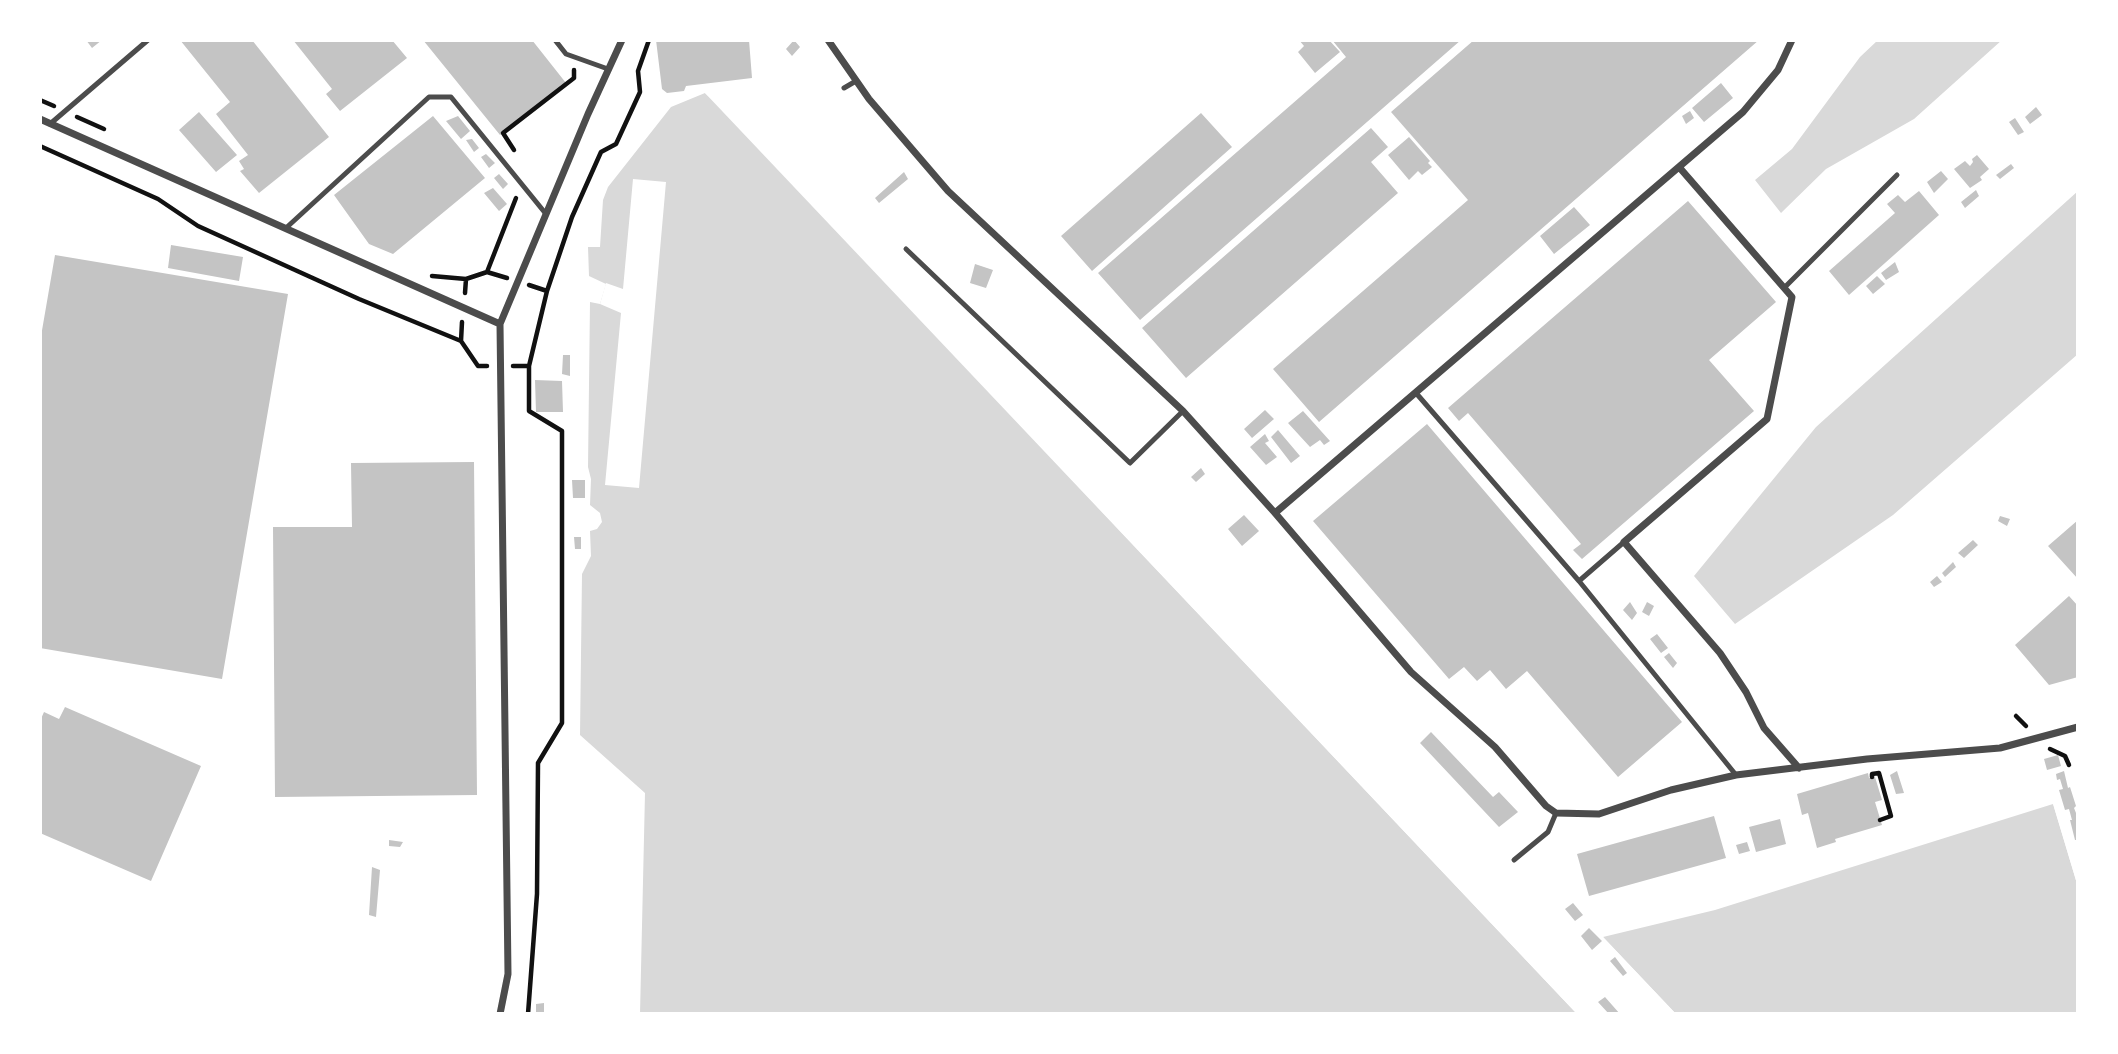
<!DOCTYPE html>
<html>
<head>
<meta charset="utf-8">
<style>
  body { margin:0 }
  #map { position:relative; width:2118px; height:1054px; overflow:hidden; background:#fff; font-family:Barlow,sans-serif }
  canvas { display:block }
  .frame { position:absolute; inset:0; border:42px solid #fff; pointer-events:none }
</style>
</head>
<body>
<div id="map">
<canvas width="2118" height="1054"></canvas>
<div class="frame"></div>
</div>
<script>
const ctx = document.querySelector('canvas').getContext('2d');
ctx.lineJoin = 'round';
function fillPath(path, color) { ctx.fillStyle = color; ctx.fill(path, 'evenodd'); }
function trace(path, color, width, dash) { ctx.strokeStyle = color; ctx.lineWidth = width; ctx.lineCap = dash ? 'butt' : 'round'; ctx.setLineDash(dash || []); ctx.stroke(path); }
const water = new Path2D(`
  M 1878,40 L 2002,40 L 1914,119 L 1826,169 L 1781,213 L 1755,180 L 1792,149 L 1860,57 Z
  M 705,93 L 736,121 L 1123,534 L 1577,1014 L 640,1014 L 645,793 L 580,735 L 582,574 L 591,556 L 590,531 L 597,529 L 602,522 L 600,513 L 590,505 L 591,479 L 588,467 L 590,302 L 600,304 L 606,284 L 589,276 L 588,247 L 600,247 L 603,200 L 608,187 L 671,107 Z
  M 2078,191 L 2078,354 L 1893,515 L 1735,624 L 1694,576 L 1816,427 Z
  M 2053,804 L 2078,887 L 2078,1014 L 1676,1014 L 1603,937 L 1715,910 Z`);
const pier = new Path2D(`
  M 709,91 L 738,118 L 1581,1014 L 1577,1014 L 705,93 Z
  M 633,179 L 666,182 L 639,488 L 605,485 L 621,313 L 600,304 L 606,283 L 623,289 Z
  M 2052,800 L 2056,803 L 2078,874 L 2078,887 Z
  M 1601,935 L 1603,937 L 1676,1014 L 1671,1014 L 1600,940 Z`);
const building = new Path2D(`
  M 86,40 L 102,40 L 92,48 Z
  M 180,40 L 252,40 L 329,137 L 259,193 L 240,171 L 244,169 L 239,161 L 248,155 L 216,114 L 230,102 Z
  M 293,40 L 392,40 L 407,58 L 340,111 L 326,94 L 332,89 Z
  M 423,40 L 532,40 L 566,83 L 500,135 Z
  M 656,40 L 749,40 L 752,78 L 686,86 L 684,91 L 667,93 L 662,89 Z
  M 794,40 L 800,47 L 792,56 L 786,49 Z
  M 1299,40 L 1329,40 L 1340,52 L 1315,73 L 1298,52 L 1304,46 Z
  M 1332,40 L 1461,40 L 1140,320 L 1098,273 L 1346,57 Z
  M 1474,40 L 1759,40 L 1319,422 L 1273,369 L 1468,200 L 1391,112 Z
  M 1721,83 L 1733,98 L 1704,122 L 1692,108 Z
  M 2036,107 L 2042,115 L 2030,124 L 2025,117 Z
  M 1690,111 L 1694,118 L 1686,124 L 1682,116 Z
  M 199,112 L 237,155 L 216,172 L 179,130 Z
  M 1201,113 L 1232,147 L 1092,271 L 1061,236 Z
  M 433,116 L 485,178 L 393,254 L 369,244 L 334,195 Z
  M 458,116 L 470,131 L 461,139 L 446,121 Z
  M 2015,118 L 2024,132 L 2018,135 L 2009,122 Z
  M 1371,128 L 1388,147 L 1371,162 L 1398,193 L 1186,378 L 1142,328 Z
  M 1409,137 L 1430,161 L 1428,163 L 1432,167 L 1422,175 L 1418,171 L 1409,180 L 1388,155 Z
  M 472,139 L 479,148 L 474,152 L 466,140 Z
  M 486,154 L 495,163 L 489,168 L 481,157 Z
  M 1977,155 L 1989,169 L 1980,177 L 1982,180 L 1970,188 L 1954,169 L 1965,161 L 1970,166 L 1973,162 L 1972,159 Z
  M 2011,164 L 2014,168 L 2000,179 L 1996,175 Z
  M 1941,171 L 1948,179 L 1934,193 L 1927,182 Z
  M 904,172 L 908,179 L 879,203 L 875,198 Z
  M 499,174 L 508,184 L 503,189 L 494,178 Z
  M 493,188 L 507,204 L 499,211 L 484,193 Z
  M 1976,190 L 1979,196 L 1965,208 L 1961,202 Z
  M 1919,191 L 1939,215 L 1849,295 L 1829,271 L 1895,213 L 1887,204 L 1898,195 L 1905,202 Z
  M 1688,201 L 1776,302 L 1709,360 L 1754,411 L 1582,559 L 1573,550 L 1581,544 L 1468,413 L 1459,421 L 1448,408 Z
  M 1574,207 L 1590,225 L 1554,254 L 1540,236 Z
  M 171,245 L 243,257 L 239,281 L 168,268 Z
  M 55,255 L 288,294 L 222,679 L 40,648 L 40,342 Z
  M 1895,262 L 1899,272 L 1886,280 L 1881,273 Z
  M 975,264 L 993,270 L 986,288 L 970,283 Z
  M 1877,276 L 1885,284 L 1873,294 L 1866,286 Z
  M 563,355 L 570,355 L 570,376 L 562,374 Z
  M 535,380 L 562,381 L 563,412 L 536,412 Z
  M 1265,410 L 1274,419 L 1252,438 L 1244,429 Z
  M 1303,411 L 1330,441 L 1324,445 L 1320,440 L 1310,447 L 1288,423 Z
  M 1427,424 L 1682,722 L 1618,777 L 1527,671 L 1506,689 L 1490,670 L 1477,681 L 1464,667 L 1449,679 L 1313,521 Z
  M 1278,430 L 1300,456 L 1291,463 L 1271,437 Z
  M 1265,434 L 1269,441 L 1265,443 L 1277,457 L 1266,465 L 1250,447 Z
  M 474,462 L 477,795 L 275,797 L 273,527 L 352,527 L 351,463 Z
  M 1201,468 L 1205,474 L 1196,482 L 1191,477 Z
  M 572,480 L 585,480 L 585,498 L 573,498 Z
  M 1244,515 L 1259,531 L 1242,546 L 1228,529 Z
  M 2000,516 L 2010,519 L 2007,526 L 1998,521 Z
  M 2078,520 L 2078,579 L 2048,546 Z
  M 574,537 L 581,537 L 581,549 L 575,549 Z
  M 1973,540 L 1978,545 L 1964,558 L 1958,553 Z
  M 1953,562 L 1956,567 L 1945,577 L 1942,573 Z
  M 1937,576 L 1942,582 L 1934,587 L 1930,582 Z
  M 2069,596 L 2078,606 L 2078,677 L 2049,685 L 2015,645 Z
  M 1630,602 L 1637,613 L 1632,620 L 1623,610 Z
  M 1647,602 L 1654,606 L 1649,616 L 1642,612 Z
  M 1657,634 L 1668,648 L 1661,653 L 1650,639 Z
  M 1669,653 L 1677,663 L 1673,668 L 1664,657 Z
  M 65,707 L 201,766 L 151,881 L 40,833 L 40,721 L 44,712 L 59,719 Z
  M 1431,732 L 1493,797 L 1499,792 L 1518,812 L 1499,827 L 1420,743 Z
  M 2058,755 L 2061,766 L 2047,770 L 2044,759 Z
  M 1897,771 L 1904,793 L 1896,794 L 1890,775 Z
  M 2064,771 L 2068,788 L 2070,787 L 2076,806 L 2074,808 L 2078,818 L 2078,840 L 2075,840 L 2070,820 L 2072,820 L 2069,809 L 2065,810 L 2059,790 L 2063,789 L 2060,779 L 2057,780 L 2056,774 Z
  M 1868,773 L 1869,778 L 1875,777 L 1882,800 L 1875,802 L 1882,825 L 1835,839 L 1836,842 L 1817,848 L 1808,813 L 1802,815 L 1797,794 Z
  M 1714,816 L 1726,858 L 1589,896 L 1577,854 Z
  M 1780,819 L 1786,844 L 1756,852 L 1749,827 Z
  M 389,840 L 403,842 L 400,847 L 389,846 Z
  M 1747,842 L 1750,851 L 1739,854 L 1736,845 Z
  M 372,867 L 380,870 L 376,917 L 369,915 Z
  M 1573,903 L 1583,915 L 1575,921 L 1565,909 Z
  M 1589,928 L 1602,941 L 1592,950 L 1581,936 Z
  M 1615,957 L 1627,973 L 1623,976 L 1610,961 Z
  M 1605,997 L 1620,1014 L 1609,1014 L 1598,1002 Z
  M 544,1003 L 544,1014 L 536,1014 L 536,1004 Z`);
const path = new Path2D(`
  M 40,100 L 54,106
  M 77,117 L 104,129
  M 40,146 L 158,199 L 198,226 L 359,299 L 461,341
  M 514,150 L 503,133 L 574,78 L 574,70
  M 487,272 L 516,198
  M 432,276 L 466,279
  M 529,285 L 547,291 L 572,217 L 601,152 L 616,144 L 640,92 L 638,71 L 649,40
  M 465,293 L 466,279 L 487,272 L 507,278
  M 462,322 L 461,341 L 478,366 L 487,366
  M 513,366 L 529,366
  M 2016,716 L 2026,726
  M 2050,749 L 2065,756 L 2069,765
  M 1872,777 L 1872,774 L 1879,773 L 1891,816 L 1880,820
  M 528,1014 L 537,894 L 538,763 L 562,723 L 562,431 L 529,411 L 529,366 L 547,291`);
const service = new Path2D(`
  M 555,40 L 566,54 L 608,69
  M 844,88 L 856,81
  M 50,124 L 148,40
  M 286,228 L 429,97 L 451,97 L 546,214
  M 906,249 L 1130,463 L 1183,411
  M 1784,288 L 1897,175
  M 1416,393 L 1579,581 L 1736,775
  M 1579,581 L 1624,542
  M 1514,860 L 1548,832 L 1556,813`);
const minor = new Path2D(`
  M 828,40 L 869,99 L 948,191 L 1183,411 L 1275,513 L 1411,672 L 1495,747 L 1546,806 L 1556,813 L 1599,814 L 1671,790 L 1736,775 L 1867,759 L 2000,748 L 2078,727
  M 40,119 L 500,324
  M 1679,167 L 1792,297 L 1767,419 L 1624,542 L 1720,653 L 1746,692 L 1764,728 L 1799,768
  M 1275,513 L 1743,112 L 1778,70 L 1792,40
  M 500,1014 L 508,974 L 500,324 L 588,114 L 622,40`);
fillPath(water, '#d9d9d9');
fillPath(pier, '#fff');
fillPath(building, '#c4c4c4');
trace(path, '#111', 4.5);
trace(service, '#4c4c4c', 5);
trace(minor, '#4c4c4c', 7);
</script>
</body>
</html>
